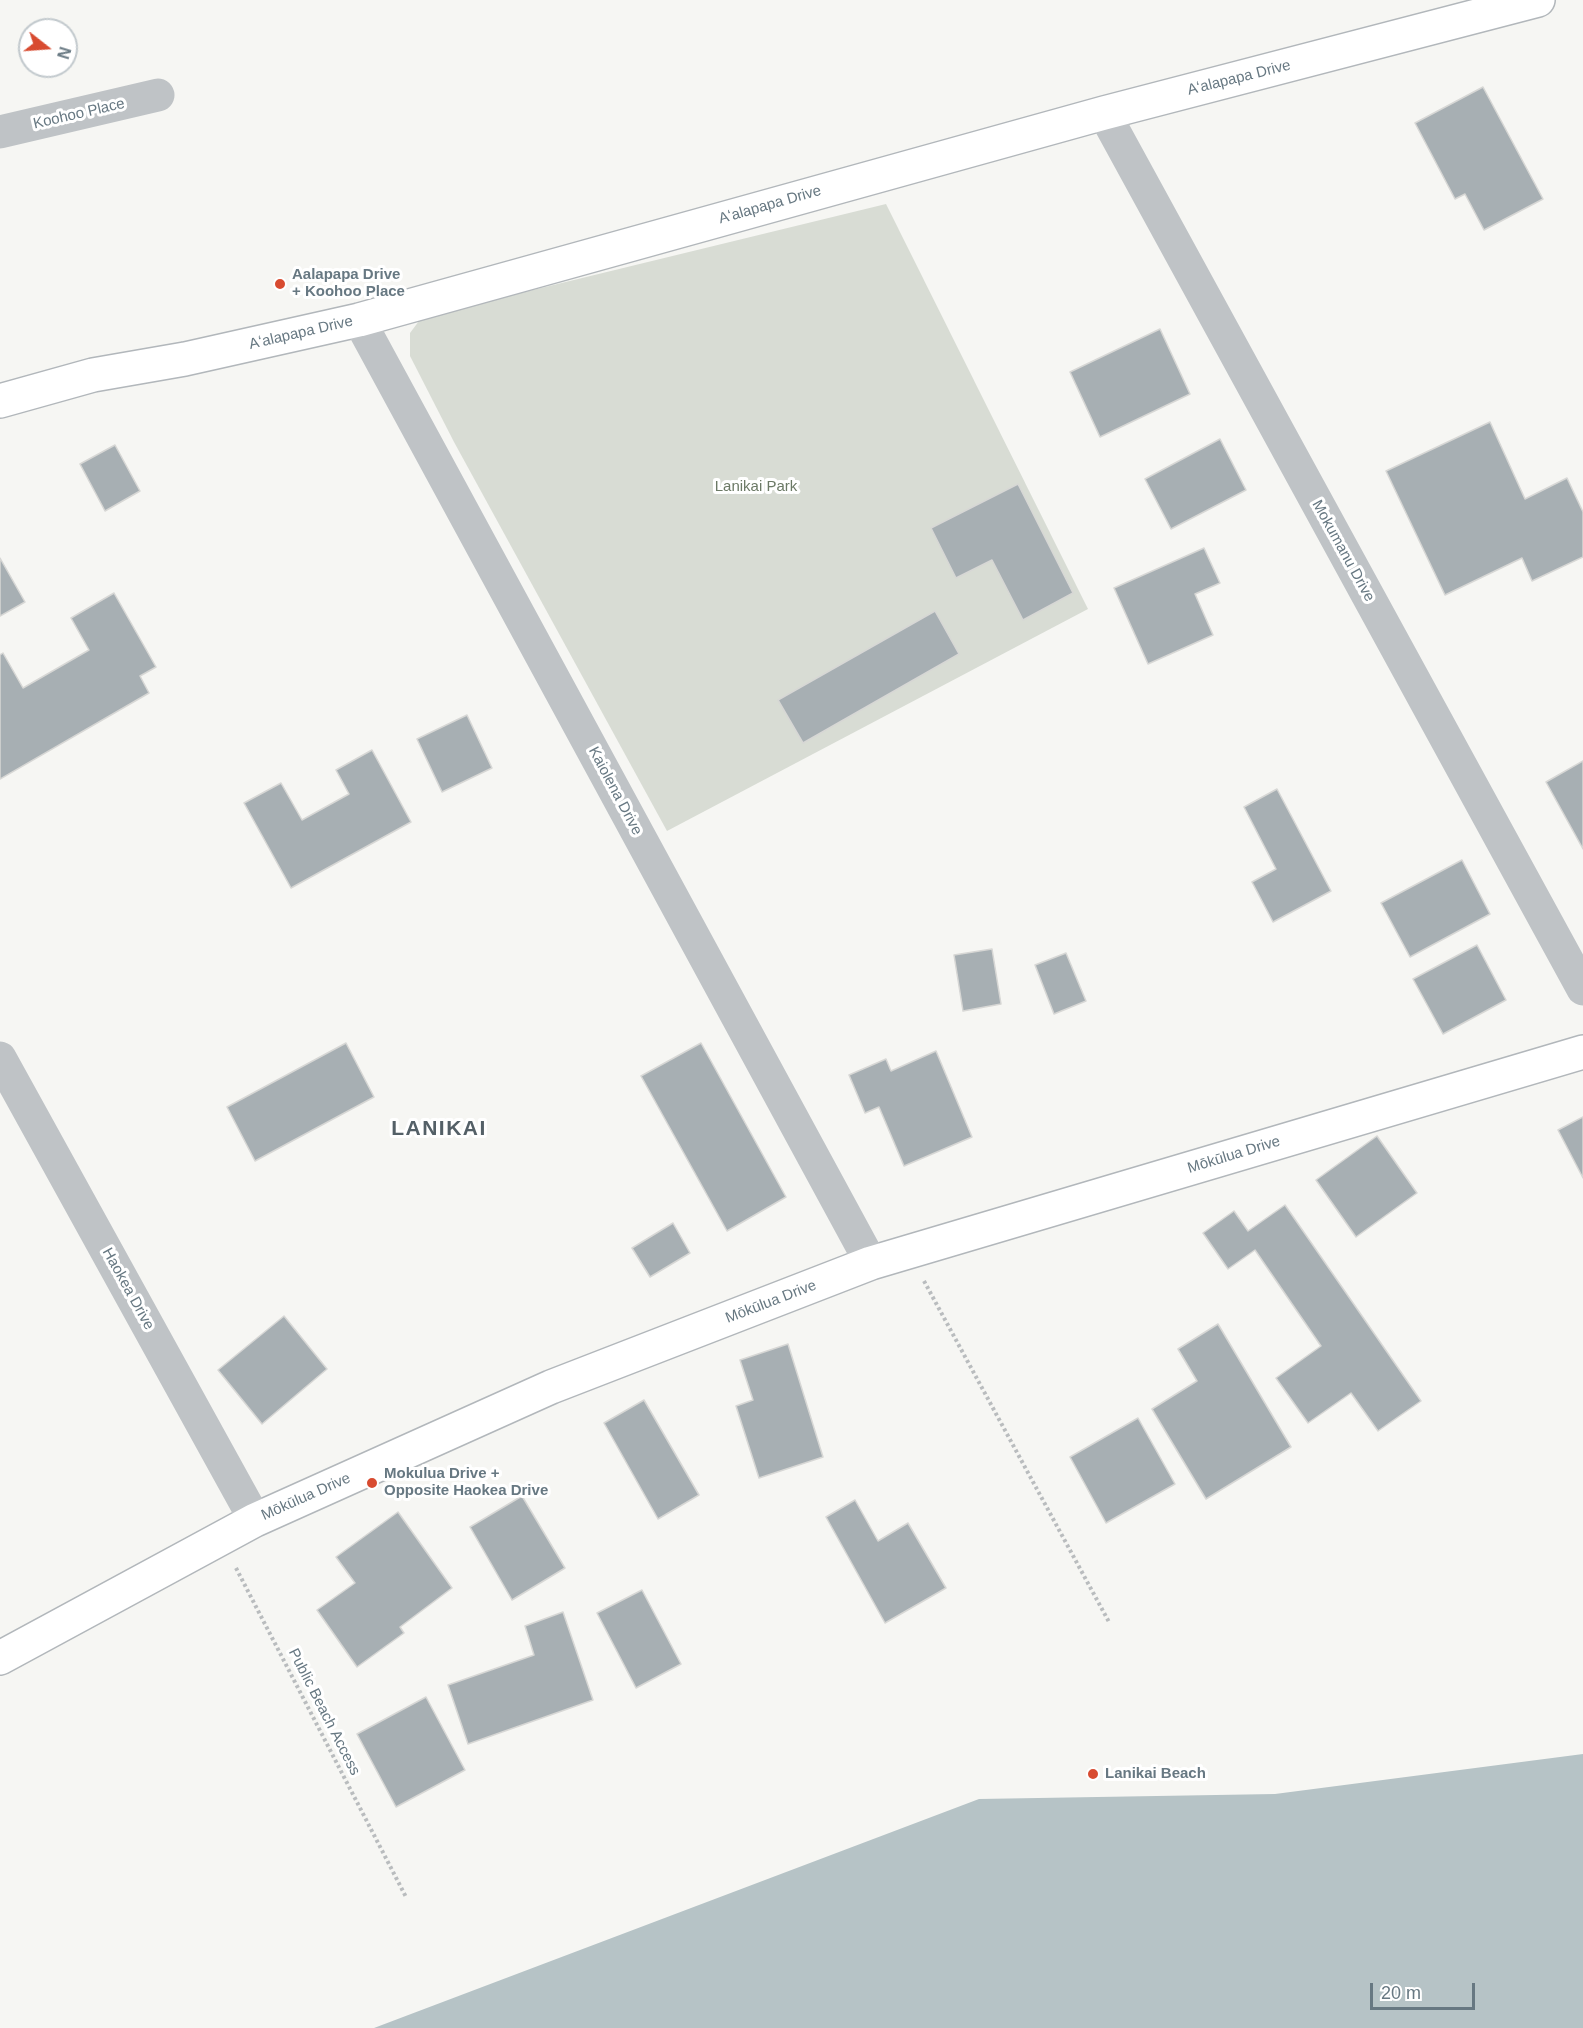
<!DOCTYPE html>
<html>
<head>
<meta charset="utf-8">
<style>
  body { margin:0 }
  #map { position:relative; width:1583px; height:2028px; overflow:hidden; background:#f6f6f3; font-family:Arial,sans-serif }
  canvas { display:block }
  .north { position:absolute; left:18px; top:18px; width:60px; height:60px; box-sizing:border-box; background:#fff; border:2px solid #c2c9cd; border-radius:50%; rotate:107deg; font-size:16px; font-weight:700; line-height:24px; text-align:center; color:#677882 }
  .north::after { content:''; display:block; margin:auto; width:21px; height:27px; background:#d84b30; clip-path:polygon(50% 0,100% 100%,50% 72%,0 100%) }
  .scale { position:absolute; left:1370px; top:1983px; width:105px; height:27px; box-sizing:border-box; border:3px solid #677882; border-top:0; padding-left:8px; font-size:18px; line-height:21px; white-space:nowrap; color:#677882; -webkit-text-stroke:4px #fff; paint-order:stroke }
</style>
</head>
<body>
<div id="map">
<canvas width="1583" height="2028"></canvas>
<div class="north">N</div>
<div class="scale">20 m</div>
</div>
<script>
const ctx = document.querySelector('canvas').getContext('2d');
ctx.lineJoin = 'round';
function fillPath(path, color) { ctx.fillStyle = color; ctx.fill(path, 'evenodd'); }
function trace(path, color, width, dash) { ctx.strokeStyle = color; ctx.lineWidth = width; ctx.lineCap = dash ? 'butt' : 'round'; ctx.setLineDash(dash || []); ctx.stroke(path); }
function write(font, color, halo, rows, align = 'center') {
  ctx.font = font + ' Arial,sans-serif'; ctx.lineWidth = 6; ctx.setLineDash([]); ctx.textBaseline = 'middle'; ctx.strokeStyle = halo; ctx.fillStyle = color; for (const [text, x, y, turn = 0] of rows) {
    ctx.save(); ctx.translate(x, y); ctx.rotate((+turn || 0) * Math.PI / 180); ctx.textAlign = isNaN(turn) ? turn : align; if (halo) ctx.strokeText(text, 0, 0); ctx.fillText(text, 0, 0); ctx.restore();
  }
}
const green = new Path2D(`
  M 886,204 L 1088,609 L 667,831 L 454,442 L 410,356 L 410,333 L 422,317 Z`);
const water = new Path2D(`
  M 1583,1754 L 1583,2028 L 374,2028 L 979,1799 L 1275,1794 Z`);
const building = new Path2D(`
  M 1483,87 L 1543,199 L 1484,230 L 1465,194 L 1455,199 L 1415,123 Z
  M 1160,329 L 1190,394 L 1100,437 L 1070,372 Z
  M 1490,422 L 1525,499 L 1567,478 L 1583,512 L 1583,557 L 1532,581 L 1522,558 L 1445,595 L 1386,471 Z
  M 1220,439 L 1246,490 L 1171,529 L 1145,479 Z
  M 115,445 L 140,491 L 105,511 L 80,464 Z
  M 1018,484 L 1073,593 L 1023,620 L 992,560 L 956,578 L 931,528 Z
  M 1204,548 L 1220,583 L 1195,594 L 1213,635 L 1148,664 L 1114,588 Z
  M 0,558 L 25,602 L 0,616 Z
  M 114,593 L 156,667 L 140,676 L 149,693 L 0,779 L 0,655 L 3,653 L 23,688 L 89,650 L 71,618 Z
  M 935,611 L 959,654 L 803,743 L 778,700 Z
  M 467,715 L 492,768 L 442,792 L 417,739 Z
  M 372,750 L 411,822 L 291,888 L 244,803 L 281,783 L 302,820 L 349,794 L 336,770 Z
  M 1583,761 L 1583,849 L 1546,782 Z
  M 1277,789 L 1331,891 L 1273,922 L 1252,882 L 1276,869 L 1244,807 Z
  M 1462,860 L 1490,914 L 1410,957 L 1381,903 Z
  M 1477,945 L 1506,1000 L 1443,1034 L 1413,979 Z
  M 992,949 L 1001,1004 L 963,1011 L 954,955 Z
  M 1066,953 L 1086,1001 L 1054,1014 L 1035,965 Z
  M 346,1043 L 374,1097 L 255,1161 L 227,1107 Z
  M 701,1043 L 786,1197 L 727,1231 L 641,1076 Z
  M 936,1051 L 972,1137 L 904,1166 L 879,1107 L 865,1113 L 849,1075 L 886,1059 L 891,1071 Z
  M 1583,1117 L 1583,1178 L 1558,1130 Z
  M 1377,1136 L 1417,1193 L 1356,1237 L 1316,1180 Z
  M 1285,1205 L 1421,1401 L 1378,1431 L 1351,1393 L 1308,1423 L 1276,1378 L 1321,1346 L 1255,1250 L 1228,1269 L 1203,1233 L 1234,1211 L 1248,1231 Z
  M 673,1223 L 690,1253 L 650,1277 L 632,1248 Z
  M 284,1316 L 327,1369 L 262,1424 L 218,1370 Z
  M 1218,1324 L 1291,1447 L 1206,1499 L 1152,1409 L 1197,1381 L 1178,1349 Z
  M 788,1344 L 823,1457 L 759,1478 L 736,1406 L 753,1400 L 740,1360 Z
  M 644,1400 L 699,1495 L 658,1519 L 604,1423 Z
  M 1138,1418 L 1175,1484 L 1106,1523 L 1070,1457 Z
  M 522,1496 L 565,1568 L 512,1600 L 470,1527 Z
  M 855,1500 L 878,1541 L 908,1523 L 946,1588 L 885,1623 L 826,1517 Z
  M 398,1512 L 452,1588 L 400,1627 L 404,1633 L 357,1667 L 317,1610 L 355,1583 L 336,1557 Z
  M 642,1590 L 681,1664 L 636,1688 L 597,1613 Z
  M 563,1612 L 593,1700 L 468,1744 L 448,1685 L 534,1655 L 525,1626 Z
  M 426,1697 L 465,1770 L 396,1807 L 357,1734 Z`);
const path = new Path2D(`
  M 924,1281 L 1109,1622
  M 236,1568 L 406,1897`);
const street = new Path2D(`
  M 1104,113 L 1583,989
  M 0,132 L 158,95
  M 359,320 L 871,1263
  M 0,1058 L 255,1520`);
const secondary = new Path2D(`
  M 0,401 L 93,375 L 185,359 L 359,320 L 1104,113 L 1538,0
  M 0,1658 L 255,1520 L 551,1387 L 871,1263 L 1583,1052`);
const markers = [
  [280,284,6,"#d84b30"],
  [372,1483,6,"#d84b30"],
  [1093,1774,6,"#d84b30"]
];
const streetNames = [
  ["Aʻalapapa Drive",1239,78,-14],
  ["Koohoo Place",79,114,-13],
  ["Aʻalapapa Drive",770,205,-16],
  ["Aʻalapapa Drive",301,333,-13],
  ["Mokumanu Drive",1343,551,61],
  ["Kaiolena Drive",615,791,62],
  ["Mōkūlua Drive",1234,1155,-17],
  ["Haokea Drive",128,1289,61],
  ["Mōkūlua Drive",771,1302,-21],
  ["Mōkūlua Drive",306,1497,-24],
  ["Public Beach Access",324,1712,63]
];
const poiNames = [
  ["Aalapapa Drive",292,275],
  ["+ Koohoo Place",292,292],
  ["Mokulua Drive +",384,1474],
  ["Opposite Haokea Drive",384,1491],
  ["Lanikai Beach",1105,1774]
];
const parkNames = [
  ["Lanikai Park",756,487]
];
const districtNames = [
  ["LANIKAI",439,1129]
];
fillPath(green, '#d8dcd4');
fillPath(water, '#b6c3c6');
fillPath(building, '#a7afb3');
trace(building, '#d7d7d5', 1.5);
trace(secondary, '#b2b7bb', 36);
trace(path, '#b9bcbe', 4, [3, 3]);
trace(street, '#bfc3c6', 33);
trace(secondary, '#fff', 33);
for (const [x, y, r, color] of markers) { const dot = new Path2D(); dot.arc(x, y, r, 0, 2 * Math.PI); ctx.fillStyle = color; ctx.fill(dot); trace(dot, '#fff', 2); }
write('15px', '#677882', '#fff', streetNames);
write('bold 15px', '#677882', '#fff', poiNames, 'left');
write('15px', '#6b7965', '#fff', parkNames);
ctx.letterSpacing = '1.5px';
write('bold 21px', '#546067', '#fff', districtNames);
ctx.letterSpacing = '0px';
</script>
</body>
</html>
